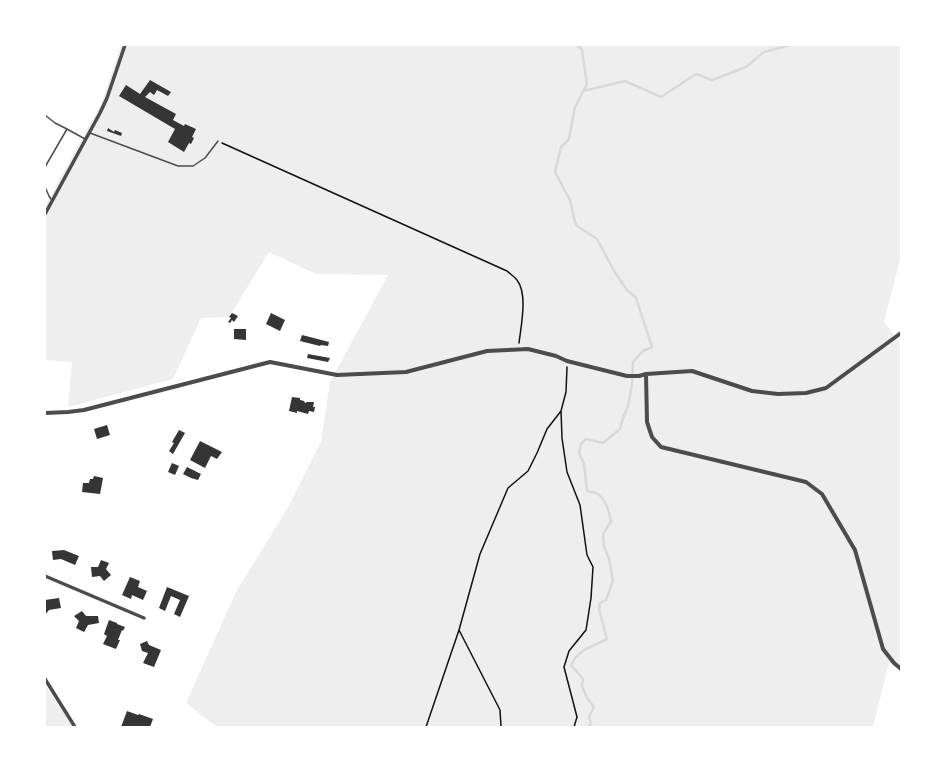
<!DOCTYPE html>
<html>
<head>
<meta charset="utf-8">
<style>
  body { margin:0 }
  #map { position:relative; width:946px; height:772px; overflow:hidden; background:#fff; font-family:Rubik,sans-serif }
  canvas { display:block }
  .frame { position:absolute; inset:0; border:46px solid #fff; pointer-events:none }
</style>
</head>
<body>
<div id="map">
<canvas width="946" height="772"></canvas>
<div class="frame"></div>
</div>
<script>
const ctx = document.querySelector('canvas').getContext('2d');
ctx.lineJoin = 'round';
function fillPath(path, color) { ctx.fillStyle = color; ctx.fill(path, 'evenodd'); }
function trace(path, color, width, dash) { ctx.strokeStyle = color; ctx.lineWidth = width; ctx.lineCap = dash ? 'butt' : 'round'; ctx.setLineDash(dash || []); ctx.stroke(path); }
const green = new Path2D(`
  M 121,45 L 901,45 L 901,256 L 884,322 L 901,344 L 901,666 L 889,663 L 873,727 L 217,727 L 186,703 L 236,592 L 287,509 L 321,441 L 330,382 L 388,275 L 316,274 L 269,252 L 229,317 L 201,318 L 173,379 L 68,407 L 72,362 L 45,360 L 45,206 L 101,104 Z
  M 45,685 L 74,727 L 45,727 Z`);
const stream = new Path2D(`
  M 577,45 L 582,50 L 587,84 L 575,107 L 569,139 L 561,147 L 555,172 L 570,200 L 575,222 L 577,226 L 597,239 L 614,271 L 627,290 L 636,298 L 652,347 L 643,351 L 633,362 L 632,384 L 628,406 L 623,418 L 620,429 L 603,443 L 586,439 L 581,444 L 579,453 L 584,464 L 587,491 C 590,492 594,492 596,493 C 606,498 609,512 611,521 L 603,534 L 604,546 L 609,559 L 613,581 L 606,600 L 600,603 L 599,610 L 607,639 L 584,650 L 575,658 L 571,665 L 583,679 L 582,686 L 587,698 L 594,707 L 589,717 L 591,724 L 589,727
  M 583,91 L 625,81 L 661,97 L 696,74 L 712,80 L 746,67 L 764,52 L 790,45`);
const building = new Path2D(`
  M 150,80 L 171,92 L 168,96 L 157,90 L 154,95 L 150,92 L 145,97 L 176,114 L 173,120 L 184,126 L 185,124 L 196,129 L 192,137 L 194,138 L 191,144 L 189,143 L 184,152 L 168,142 L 175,129 L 119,96 L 126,85 L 140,94 Z
  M 108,128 L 114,132 L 115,130 L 122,133 L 121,136 L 107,131 Z
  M 232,313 L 238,316 L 234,322 L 232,320 L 230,323 L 228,322 L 231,318 L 229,317 Z
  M 271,313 L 285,320 L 280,331 L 266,324 Z
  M 234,329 L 246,329 L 246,340 L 234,339 Z
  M 302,335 L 329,342 L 328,346 L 321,345 L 320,346 L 300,341 Z
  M 308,354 L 330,358 L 328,362 L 307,358 Z
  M 292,397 L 300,398 L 300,400 L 304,401 L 305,403 L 307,402 L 314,402 L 313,407 L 315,407 L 314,412 L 309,411 L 308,414 L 297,411 L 297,413 L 289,411 Z
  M 107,425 L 110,435 L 97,439 L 94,429 Z
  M 179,430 L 185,433 L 173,454 L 169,451 L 174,443 L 172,442 Z
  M 200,441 L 222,452 L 217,459 L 211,456 L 205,468 L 190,460 Z
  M 172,463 L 179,466 L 175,475 L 168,472 Z
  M 187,467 L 201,474 L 198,480 L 191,478 L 183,474 Z
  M 94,476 L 103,478 L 100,494 L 82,492 L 83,483 L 89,483 L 90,479 L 93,479 Z
  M 64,550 L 79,556 L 75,565 L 61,559 L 53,560 L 52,551 Z
  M 101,560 L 109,563 L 106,569 L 111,575 L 104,581 L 100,576 L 92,577 L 91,567 L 98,567 Z
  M 130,577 L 140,581 L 138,587 L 147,591 L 143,600 L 132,595 L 131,599 L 122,595 Z
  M 167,587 L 189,596 L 180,617 L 174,614 L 180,600 L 171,596 L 165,611 L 159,608 Z
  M 59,598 L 61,608 L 49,610 L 45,615 L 45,600 Z
  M 82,611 L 86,616 L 98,616 L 99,623 L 88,625 L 84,632 L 76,628 L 79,621 L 74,616 Z
  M 109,620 L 117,623 L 117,624 L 125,627 L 123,631 L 122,630 L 118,640 L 120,640 L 116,649 L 103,644 L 107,636 L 104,634 Z
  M 147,641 L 149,645 L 161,650 L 154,667 L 143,663 L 148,653 L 142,651 L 140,644 Z
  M 127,711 L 138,715 L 139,714 L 153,719 L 150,727 L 121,727 Z`);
const path = new Path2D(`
  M 222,143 L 507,271 C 510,274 514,276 517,280 C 528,294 521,326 519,343
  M 567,367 L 566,392 L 561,411 L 562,438 L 567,472 L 580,505 L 587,555 L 593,567 L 591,598 L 586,630 L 569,651 L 564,667 L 577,717 L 574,727
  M 459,630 L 500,710 L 501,727
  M 426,727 L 459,630 L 480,554 L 508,488 L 528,471 L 537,453 L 547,429 L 561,411`);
const service = new Path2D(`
  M 45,115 L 55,123 L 67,129
  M 90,133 L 178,166 L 193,166 L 205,158 L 218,141
  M 45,167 L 67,129 L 85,139
  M 45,187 L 49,196 L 51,199`);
const minor = new Path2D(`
  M 45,214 L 100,113 L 107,98 L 125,45
  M 45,576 L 144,618
  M 45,679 L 75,727`);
const tertiary = new Path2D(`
  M 646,374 L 647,422 L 652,437 L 661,447 L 806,482 L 822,494 L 855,550 L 883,649 L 894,663 L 901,669
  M 45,413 L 68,412 L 84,410 L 270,362 L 337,375 L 406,372 L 487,351 L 528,349 L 556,356 L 567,361 L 627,376 L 639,376 L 646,374 L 692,371 L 752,391 L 778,394 L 806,393 L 826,388 L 901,333`);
fillPath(green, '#eee');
trace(stream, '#d9d9d9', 2.5);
fillPath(building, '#353535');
trace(path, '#111', 1.5);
trace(service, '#4c4c4c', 1.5);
trace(minor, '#4c4c4c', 3.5);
trace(tertiary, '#4c4c4c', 4);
</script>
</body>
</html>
